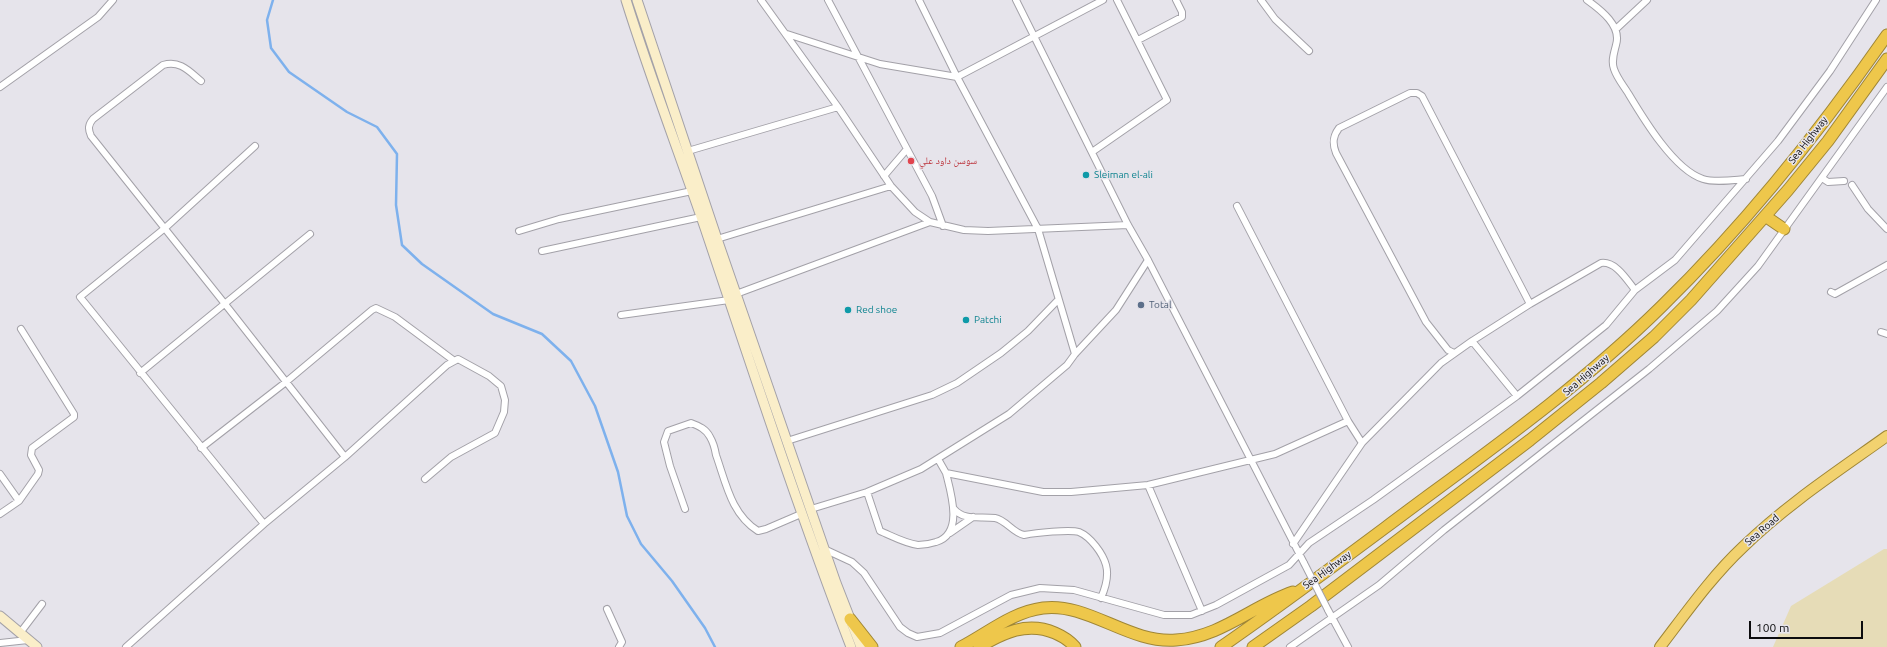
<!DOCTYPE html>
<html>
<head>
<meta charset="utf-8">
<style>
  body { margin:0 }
  #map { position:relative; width:1887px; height:647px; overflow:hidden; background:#e6e4eb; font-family:Ubuntu,sans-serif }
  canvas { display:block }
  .scale { position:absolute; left:1749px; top:621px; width:114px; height:18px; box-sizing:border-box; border:2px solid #0c0c0e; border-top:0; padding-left:5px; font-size:12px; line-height:14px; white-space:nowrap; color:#0c0c0e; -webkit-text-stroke:3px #e6e4eb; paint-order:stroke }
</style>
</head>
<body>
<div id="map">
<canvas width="1887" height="647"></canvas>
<div class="scale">100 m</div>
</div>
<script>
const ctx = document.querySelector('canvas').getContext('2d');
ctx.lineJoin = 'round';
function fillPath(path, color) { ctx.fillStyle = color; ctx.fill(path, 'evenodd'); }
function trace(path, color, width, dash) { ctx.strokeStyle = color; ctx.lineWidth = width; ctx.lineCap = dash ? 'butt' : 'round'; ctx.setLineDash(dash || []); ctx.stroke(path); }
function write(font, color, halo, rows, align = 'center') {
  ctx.font = font + ' Ubuntu,"Noto Naskh Arabic",sans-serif'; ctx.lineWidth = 3; ctx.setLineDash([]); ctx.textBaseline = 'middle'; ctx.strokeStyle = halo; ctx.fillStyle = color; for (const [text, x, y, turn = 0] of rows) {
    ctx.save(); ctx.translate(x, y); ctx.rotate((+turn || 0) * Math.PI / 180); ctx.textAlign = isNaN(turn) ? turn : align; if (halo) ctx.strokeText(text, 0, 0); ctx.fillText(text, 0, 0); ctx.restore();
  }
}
const sand = new Path2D(`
  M 1884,549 L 1887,549 L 1887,647 L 1773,647 L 1791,606 Z`);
const stream = new Path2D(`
  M 273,0 L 267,20 L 271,48 L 289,72 L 347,112 L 377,127 L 397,154 L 396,205 L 402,245 L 422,264 L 493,314 L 542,334 L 571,361 L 595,406 L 618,472 L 627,516 L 641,544 L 672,581 L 705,628 L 715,647`);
const minor = new Path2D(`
  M 761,0 L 838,107 L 891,186 L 915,212 L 930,222 L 964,230 L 988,231 L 1128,225
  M 828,0 L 932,196 L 943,226
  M 919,0 L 957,77 L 1038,229 L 1075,354
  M 1016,0 L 1128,225 L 1148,260 L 1304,563
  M 1261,0 L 1275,19 L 1309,51
  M 1587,0 C 1601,10 1622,26 1616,45 C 1614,53 1611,61 1614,69 C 1617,78 1623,85 1628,93 C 1643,118 1674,170 1703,179 C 1715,183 1733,180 1746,179
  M 1616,29 L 1647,0
  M 787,34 L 880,64 L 957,77 L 1103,0
  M 1138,40 L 1182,17 L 1182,12 L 1176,0
  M 201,81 C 189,71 180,60 163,65 L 93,119 C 88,125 88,129 91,136 L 225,304 L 345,457
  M 0,87 L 98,17 L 113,0
  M 255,146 L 165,228 L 80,297 L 264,524
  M 688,151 L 838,107
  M 1092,152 L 1167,100 L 1117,0
  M 884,176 L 907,149
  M 1822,178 L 1828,182 L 1844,181
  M 1852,185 L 1868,209 L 1887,229
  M 1237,206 L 1348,421
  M 519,231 L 559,219 L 692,191
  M 717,239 L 891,186
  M 542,251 L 701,217
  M 1831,292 L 1835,294 L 1887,265
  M 736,294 L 930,222
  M 621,315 L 729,300
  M 1881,332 L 1887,334
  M 1472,341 L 1517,396
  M 1454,353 L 1448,350 L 1426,322 L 1336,153 C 1332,143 1333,136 1339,128 L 1410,93 L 1417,93 L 1422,96 L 1530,304
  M 140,373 L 310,234
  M 787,441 L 932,395 L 957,383 L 1001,353 L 1028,331 L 1058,300
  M 201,448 L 286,382 L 372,310 L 376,308 L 395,317 L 453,360
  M 938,459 L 946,473 L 1043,492 L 1071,492 L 1148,485 L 1275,454 L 1348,421 L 1362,443
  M 0,474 L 19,501
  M 1148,485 L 1202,611
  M 867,492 L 880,531 C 892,536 904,543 918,545 C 924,545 930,544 936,542 C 964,534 951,493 946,473
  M 685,509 L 670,466 L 664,442 L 668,431 L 691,423 C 699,426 706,429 710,437 C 713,442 715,449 716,455 C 726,483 731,514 758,531 L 766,529 L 801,514
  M 811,509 L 867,492 L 921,469 L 1009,414 L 1067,365 L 1075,354 L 1116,310 L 1148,260
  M 954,509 C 964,521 980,516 995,518 C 1006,520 1013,533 1024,535 C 1035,533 1070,529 1079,532 C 1091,537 1103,554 1106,565 C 1109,576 1105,589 1101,598
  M 0,514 L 19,501 L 38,474 L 39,470 L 31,455 L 32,448 L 74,417 L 74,414 L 21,329
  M 950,533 L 973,517
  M 1293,544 L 1362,443 L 1441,363 L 1472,341 L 1530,304 L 1601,263 C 1616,261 1627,280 1635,290
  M 824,549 L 852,562 L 864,573 L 900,627 L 908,633 L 917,637 L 940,633 L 1011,595 L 1040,588 L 1074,590 L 1164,615 L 1191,615 L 1216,605 L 1289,565 L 1309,543 L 1373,500 L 1517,396 L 1606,325 L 1635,290 L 1675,260 L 1778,141 L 1830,71 L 1876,0
  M 607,609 L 622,642 L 619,647
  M 1328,610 L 1348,647
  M 20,633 L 42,604
  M 0,643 L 28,640
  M 126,647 L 264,524 L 345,457 L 447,365 L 458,359 L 489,376 L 501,386 L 505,400 L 504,412 L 495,433 L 451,457 L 425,479
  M 1290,647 L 1379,585 L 1444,530 L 1649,369 L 1717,311 L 1758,266 L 1887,87`);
const secondary = new Path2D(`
  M 626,0 C 650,77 679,152 705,228 C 752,368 798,509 851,647
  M 637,0 L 717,239 L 836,583 L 861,647
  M 0,616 L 37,647`);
const trunk = new Path2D(`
  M 1660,647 C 1686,613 1712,576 1743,547 C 1786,505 1838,471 1887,436`);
const motorway = new Path2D(`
  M 1765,216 L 1784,229
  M 850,619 L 872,647
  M 961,647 C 988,633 1012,612 1043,608 C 1088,602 1129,644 1176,640 C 1221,637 1252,606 1293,592
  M 979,647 C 1003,633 1027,621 1055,633 C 1062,636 1070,641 1075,647
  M 1221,647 C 1289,600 1355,550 1421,501 C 1504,440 1588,379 1662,306 C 1746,224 1820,131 1887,35
  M 1253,647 L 1311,606 L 1530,440 L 1601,383 L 1654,337 L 1691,300 L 1788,190 L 1828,141 L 1887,59`);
const minorBridge = new Path2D(`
  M 1304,563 L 1328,610`);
const markers = [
  [911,161,4,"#e0444e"],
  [1086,175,4,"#0f9aa8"],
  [1141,305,4,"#5c6f8a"],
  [848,310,4,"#0f9aa8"],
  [966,320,4,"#0f9aa8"]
];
const streetNames = [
  ["Sea Highway",1808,140,-52],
  ["Sea Highway",1586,375,-41],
  ["Sea Road",1762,530,-41],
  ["Sea Highway",1327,570,-36]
];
const healthNames = [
  ["سوسن داود علي",919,161]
];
const cultureNames = [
  ["Sleiman el-ali",1094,175],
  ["Red shoe",856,310],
  ["Patchi",974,320]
];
const serviceNames = [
  ["Total",1149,305]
];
fillPath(sand, '#e6dcb7');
trace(stream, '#7eb1ed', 2.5);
trace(minor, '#a3a1a8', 8);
trace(secondary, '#a3a1a8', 11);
trace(trunk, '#9f8636', 12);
trace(motorway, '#9f8636', 13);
trace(minor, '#fff', 6);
trace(secondary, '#faeec9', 9);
trace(trunk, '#f2d26f', 10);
trace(motorway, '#eec74b', 11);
trace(minorBridge, '#a3a1a8', 8, []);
trace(minorBridge, '#fff', 6);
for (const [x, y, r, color] of markers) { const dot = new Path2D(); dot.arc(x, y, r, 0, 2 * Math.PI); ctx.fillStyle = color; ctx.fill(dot); trace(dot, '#e6e4eb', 1.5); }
write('10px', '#0c0c0e', '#e6e4eb', streetNames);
write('10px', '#be3a42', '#e6e4eb', healthNames, 'left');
write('10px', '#0d838f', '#e6e4eb', cultureNames, 'left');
write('10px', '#4e5e75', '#e6e4eb', serviceNames, 'left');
</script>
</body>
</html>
